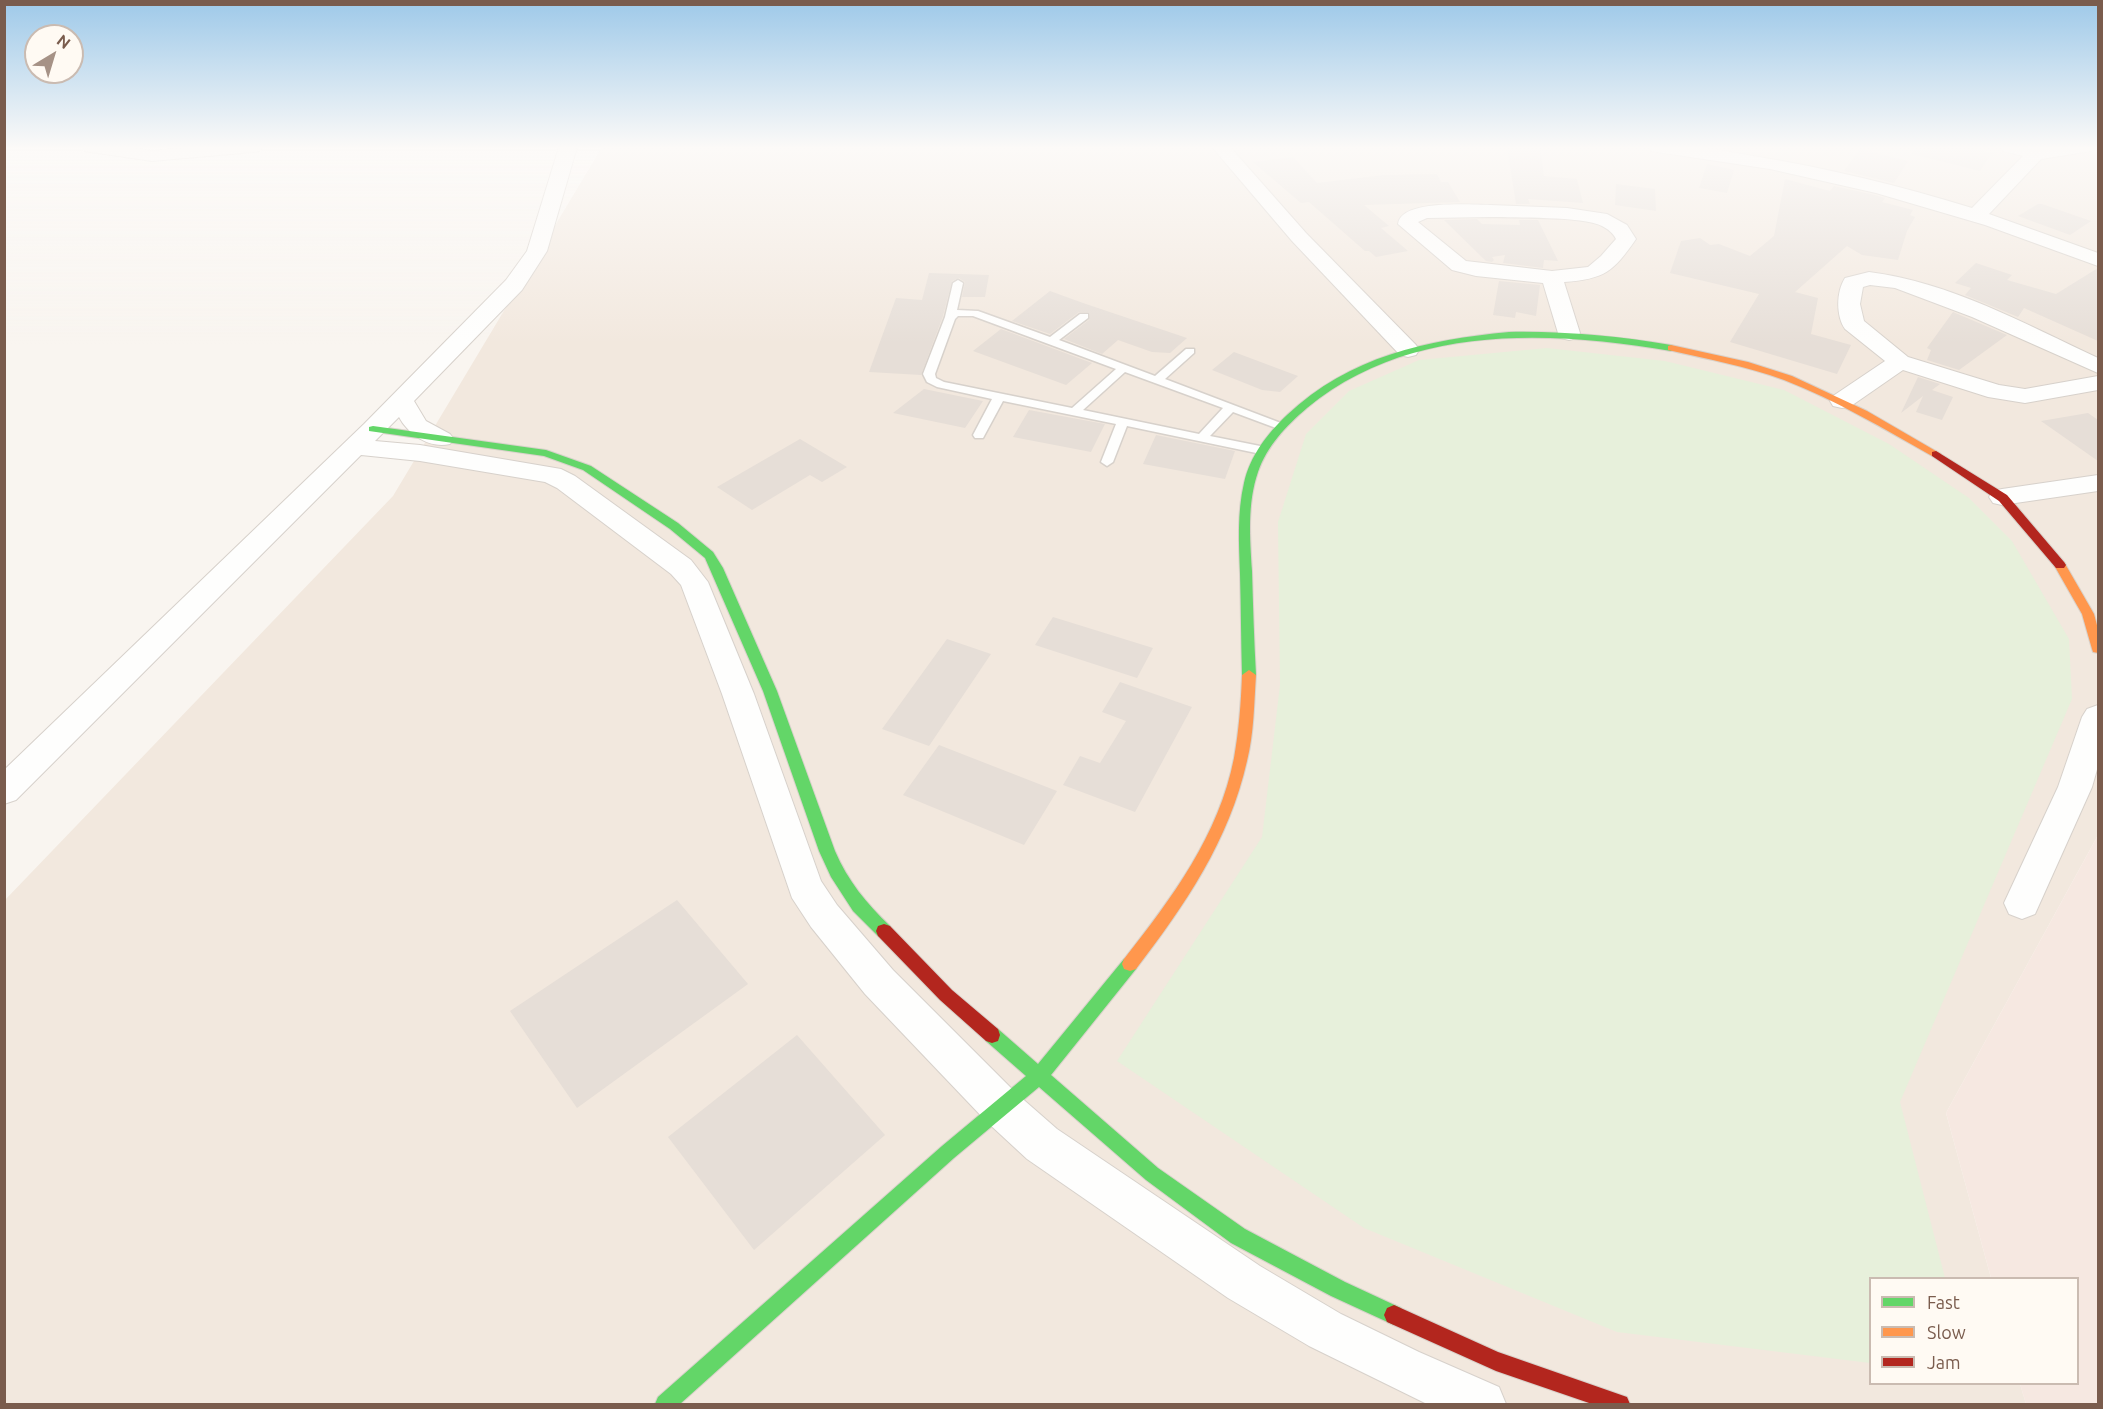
<!DOCTYPE html>
<html>
<head>
<meta charset="utf-8">
<style>
  body { margin:0 }
  #map { position:relative; width:2103px; height:1409px; overflow:hidden; background:#f9f5f0; font-family:Ubuntu,sans-serif }
  canvas { display:block }
  .frame { position:absolute; inset:0; border:6px solid #7a5c4d; pointer-events:none }
  .legend { position:absolute; left:1869px; top:1277px; width:210px; height:108px; box-sizing:border-box; background:#fffaf3; border:2px solid #cabbb1; margin:0; padding:8px 10px; list-style:none; font-size:18px; color:#7a5c4d }
  .legend li { display:flex; align-items:center; gap:12px; height:30px }
  .legend b { width:30px; border:2px solid #cabbb1 }
  .north { position:absolute; left:24px; top:24px; width:60px; height:60px; box-sizing:border-box; background:#fffaf3; border:2px solid #cabbb1; border-radius:50%; rotate:38deg; font-size:16px; font-weight:700; line-height:24px; text-align:center; color:#7a5c4d }
  .north::after { content:''; display:block; margin:auto; width:21px; height:27px; background:#a69286; clip-path:polygon(50% 0,100% 100%,50% 72%,0 100%) }
</style>
</head>
<body>
<div id="map">
<canvas width="2103" height="1409"></canvas>
<div class="frame"></div>
<ul class="legend">
<li><b style="height:8px;background:#63d668"></b>Fast</li>
<li><b style="height:8px;background:#ff974d"></b>Slow</li>
<li><b style="height:8px;background:#b3261e"></b>Jam</li>
</ul>
<div class="north">N</div>
</div>
<script>
const ctx = document.querySelector('canvas').getContext('2d');
ctx.lineJoin = 'round';
function fillPath(path, color) { ctx.fillStyle = color; ctx.fill(path, 'evenodd'); }
function trace(path, color, width, dash) { ctx.strokeStyle = color; ctx.lineWidth = width; ctx.lineCap = dash ? 'butt' : 'round'; ctx.setLineDash(dash || []); ctx.stroke(path); }
const residential = new Path2D(`
  M 602,147 L 2098,147 L 2098,835 L 1946,1113 L 1991,1278 L 1870,1278 L 1870,1384 L 2020,1384 L 2026,1404 L 5,1404 L 4,901 L 393,496 Z`);
const commercial = new Path2D(`
  M 2098,835 L 2098,1404 L 2026,1404 L 2020,1384 L 2078,1384 L 2078,1278 L 1991,1278 L 1946,1113 Z`);
const green = new Path2D(`
  M 1547,348 L 1665,361 L 1784,390 L 1889,444 L 1969,498 L 2012,541 L 2069,639 L 2072,699 L 1900,1102 L 1945,1278 L 1870,1278 L 1870,1363 L 1617,1332 L 1364,1228 L 1117,1061 L 1262,837 L 1280,685 L 1278,522 L 1306,434 L 1349,391 L 1419,360 Z`);
const building = new Path2D(`
  M 1507,147 L 1540,147 L 1544,176 L 1577,179 L 1583,203 L 1528,199 L 1530,204 L 1516,204 Z
  M 1913,147 L 1966,147 L 1992,153 L 1980,171 L 1912,154 Z
  M 1860,149 L 1908,161 L 1894,183 L 1844,171 Z
  M 1293,157 L 1317,183 L 1384,175 L 1437,174 L 1441,182 L 1448,182 L 1460,202 L 1364,205 L 1389,226 L 1381,228 L 1408,251 L 1376,257 L 1369,251 L 1365,251 L 1309,202 L 1301,203 L 1253,162 Z
  M 1707,164 L 1734,170 L 1727,193 L 1699,188 Z
  M 1785,179 L 1830,191 L 1834,186 L 1875,195 L 1885,198 L 1882,202 L 1913,210 L 1910,215 L 1915,217 L 1907,231 L 1898,260 L 1862,255 L 1847,246 L 1795,292 L 1818,298 L 1811,334 L 1851,345 L 1837,374 L 1730,342 L 1759,294 L 1670,273 L 1681,241 L 1700,238 L 1710,245 L 1719,244 L 1750,256 L 1774,236 Z
  M 1616,184 L 1655,189 L 1656,211 L 1615,205 Z
  M 2038,204 L 2042,204 L 2091,221 L 2070,235 L 2018,216 Z
  M 1477,219 L 1482,224 L 1520,225 L 1519,220 L 1538,220 L 1558,261 L 1544,260 L 1543,268 L 1503,263 L 1505,255 L 1492,257 L 1494,260 L 1492,262 L 1486,261 L 1444,220 Z
  M 1976,263 L 2012,275 L 2007,280 L 2056,294 L 2098,268 L 2098,341 L 2024,308 L 2018,317 L 1965,295 L 1971,288 L 1955,283 Z
  M 929,273 L 989,275 L 985,297 L 962,297 L 965,282 L 959,278 L 952,281 L 943,316 L 921,375 L 869,372 L 896,298 L 922,300 Z
  M 1499,281 L 1540,285 L 1536,316 L 1516,312 L 1515,318 L 1493,315 Z
  M 1050,291 L 1083,303 L 1187,338 L 1170,353 L 1152,352 L 1118,340 L 1102,354 L 1064,339 L 1089,320 L 1090,314 L 1088,312 L 1079,312 L 1050,334 L 1012,321 Z
  M 1953,312 L 2007,335 L 1959,370 L 1927,360 L 1931,350 L 1927,348 Z
  M 1001,329 L 1092,363 L 1066,385 L 973,351 Z
  M 1234,352 L 1298,376 L 1280,392 L 1262,390 L 1212,370 Z
  M 1918,377 L 1940,384 L 1932,390 L 1953,397 L 1942,420 L 1916,412 L 1923,396 L 1901,413 Z
  M 924,389 L 983,401 L 965,428 L 893,413 Z
  M 1029,410 L 1105,424 L 1091,452 L 1013,437 Z
  M 2088,413 L 2098,420 L 2098,461 L 2041,421 Z
  M 1156,435 L 1235,451 L 1225,479 L 1143,464 Z
  M 800,439 L 847,467 L 822,482 L 810,475 L 752,510 L 717,487 Z
  M 1053,617 L 1153,648 L 1137,678 L 1035,645 Z
  M 947,639 L 991,654 L 929,746 L 882,729 Z
  M 1120,682 L 1192,707 L 1135,812 L 1063,785 L 1080,756 L 1100,763 L 1126,721 L 1102,712 Z
  M 939,745 L 1057,791 L 1024,845 L 903,795 Z
  M 677,900 L 748,984 L 577,1108 L 510,1011 Z
  M 797,1035 L 885,1135 L 754,1250 L 668,1137 Z`);
const lane = new Path2D(`
  M 958,280 L 963,283 L 957,310 L 978,311 L 1050,337 L 1080,314 L 1088,314 L 1088,318 L 1059,340 L 1155,376 L 1186,349 L 1194,349 L 1194,353 L 1165,379 L 1286,425 L 1280,429 L 1276,428 L 1233,412 L 1210,436 L 1265,447 L 1265,453 L 1261,454 L 1127,426 L 1113,462 L 1107,466 L 1101,462 L 1116,424 L 1003,401 L 983,438 L 975,438 L 973,435 L 992,399 L 937,387 L 927,382 L 923,374 L 945,317 L 953,283 ZM 958,316 L 973,316 L 1116,369 L 1072,408 L 944,382 L 936,378 L 935,374 L 955,319 ZM 1125,372 L 1223,408 L 1199,434 L 1083,410 Z`);
const street = new Path2D(`
  M 82,147 L 125,147 L 152,151 L 197,147 L 262,147 L 259,151 L 253,152 L 152,161 L 91,152 L 85,151 Z
  M 559,147 L 577,147 L 547,251 L 522,290 L 414,401 L 426,421 L 450,434 L 454,439 L 450,444 C 429,449 408,434 399,417 L 375,441 L 420,445 L 561,469 L 575,476 L 691,560 L 708,582 L 754,694 L 821,881 L 837,905 L 893,970 L 1017,1094 L 1057,1129 L 1260,1266 L 1341,1314 L 1419,1352 L 1499,1387 L 1506,1404 L 1427,1404 L 1309,1346 L 1228,1298 L 1027,1159 L 987,1122 L 865,994 L 811,927 L 792,898 L 722,694 L 681,585 L 671,574 L 557,488 L 545,482 L 420,461 L 361,455 L 16,800 L 4,804 L 4,770 L 364,424 L 506,280 L 527,251 Z
  M 1212,147 L 1230,147 L 1306,233 L 1416,345 L 1419,350 L 1416,355 L 1408,357 L 1400,355 L 1292,241 Z
  M 1648,147 C 1683,143 1718,150 1753,156 C 1827,168 1901,186 1972,208 L 2023,156 L 2003,151 L 2000,147 L 2035,148 L 2094,147 L 2091,151 L 2085,152 L 2041,159 L 1989,214 L 2098,253 L 2098,266 L 1985,225 L 1876,193 L 1770,169 L 1657,152 L 1651,151 Z
  M 1490,205 L 1567,208 L 1607,214 L 1627,225 L 1636,239 C 1613,272 1605,279 1564,282 L 1580,333 L 1577,338 L 1569,340 L 1561,338 L 1558,333 L 1543,283 L 1476,276 L 1452,270 L 1398,224 C 1401,199 1471,205 1490,205 ZM 1490,217 C 1515,218 1582,216 1602,226 C 1608,229 1613,233 1616,239 L 1601,256 L 1588,267 L 1552,271 L 1466,261 L 1418,222 L 1427,218 Z
  M 1869,272 C 1950,282 2025,324 2098,358 L 2098,373 L 1972,317 L 1895,288 L 1870,285 L 1863,287 L 1860,304 L 1864,321 L 1908,357 L 1999,385 L 2025,389 L 2098,376 L 2098,390 L 2025,403 L 1988,397 L 1903,370 L 1851,406 L 1842,408 L 1833,406 L 1830,401 L 1833,396 L 1885,361 L 1845,329 C 1836,316 1836,292 1845,278 Z
  M 2098,475 L 2098,491 L 2002,505 L 1993,503 L 1989,497 L 1993,491 L 2002,489 Z
  M 2098,705 L 2098,766 L 2092,787 L 2035,914 L 2022,919 L 2009,914 L 2004,903 L 2058,787 L 2082,717 L 2087,709 Z`);
const fast = new Path2D(`
  M 1509,332 C 1564,331 1617,336 1671,345 L 1676,348 L 1671,351 C 1549,330 1408,324 1307,408 C 1286,426 1267,446 1258,472 C 1247,504 1250,538 1252,571 C 1253,606 1254,640 1256,675 L 1249,680 L 1244,678 L 1242,675 C 1241,641 1241,608 1240,574 C 1239,544 1237,513 1244,483 C 1250,456 1267,434 1287,415 C 1350,356 1426,340 1509,332 Z
  M 373,426 L 546,450 L 591,466 L 678,523 L 713,552 L 723,568 L 777,691 L 835,851 C 848,881 866,903 890,926 L 892,931 L 890,936 L 884,938 L 878,936 L 853,911 L 831,877 L 819,851 L 763,691 L 705,558 L 670,529 L 583,470 L 544,456 L 369,431 L 369,427 Z
  M 1130,957 L 1136,959 L 1138,964 L 1136,969 L 1051,1075 L 1158,1168 L 1245,1229 L 1345,1282 L 1401,1308 L 1404,1315 L 1401,1322 L 1394,1325 L 1331,1296 L 1231,1243 L 1146,1180 L 1039,1087 L 954,1158 L 680,1404 L 655,1404 L 658,1397 L 942,1146 L 1026,1076 L 986,1041 L 984,1035 L 986,1029 L 992,1027 L 998,1029 L 1038,1064 L 1124,959 Z`);
const slow = new Path2D(`
  M 1671,345 L 1748,362 L 1792,376 L 1867,411 L 1941,454 L 1940,456 L 1932,456 C 1884,429 1836,400 1784,380 C 1746,366 1707,359 1668,350 L 1668,346 Z
  M 2060,561 L 2064,562 L 2094,614 L 2098,629 L 2098,653 L 2093,652 L 2092,649 L 2082,614 L 2054,565 Z
  M 1249,670 L 1256,675 C 1254,704 1254,733 1247,761 C 1229,841 1185,905 1136,969 L 1130,971 L 1124,969 L 1122,964 L 1124,959 C 1172,898 1219,835 1234,758 C 1239,730 1241,703 1242,675 Z`);
const jam = new Path2D(`
  M 1936,451 L 2007,495 L 2064,562 L 2066,565 L 2064,568 L 2056,568 L 1999,501 L 1932,456 L 1932,452 Z
  M 884,924 L 890,926 L 952,990 L 998,1029 L 1000,1035 L 998,1041 L 992,1043 L 986,1041 L 940,1000 L 878,936 L 876,931 L 878,926 Z
  M 1394,1305 L 1498,1352 L 1627,1397 L 1630,1404 L 1592,1404 L 1496,1371 L 1387,1322 L 1384,1315 L 1387,1308 Z`);
fillPath(residential, '#f2e8de');
fillPath(commercial, '#f6e8e1');
fillPath(green, '#e7f0db');
fillPath(building, '#e6ded7');
trace(lane, '#d7d1cb', 3);
trace(street, '#d7d1cb', 2);
trace(fast, '#d9d2cb', 2);
trace(slow, '#d9d2cb', 2);
trace(jam, '#d9d2cb', 2);
fillPath(lane, '#fefefd');
fillPath(street, '#fefefd');
fillPath(fast, '#63d668');
fillPath(slow, '#ff974d');
fillPath(jam, '#b3261e');
const sky = ctx.createLinearGradient(0, 0, 0, 344);
sky.addColorStop(0, '#9ec9e9');
sky.addColorStop(0.43, '#fcfaf8');
sky.addColorStop(1, '#fcfaf800');
ctx.fillStyle = sky;
ctx.fillRect(0, 0, 2103, 344);
</script>
</body>
</html>
